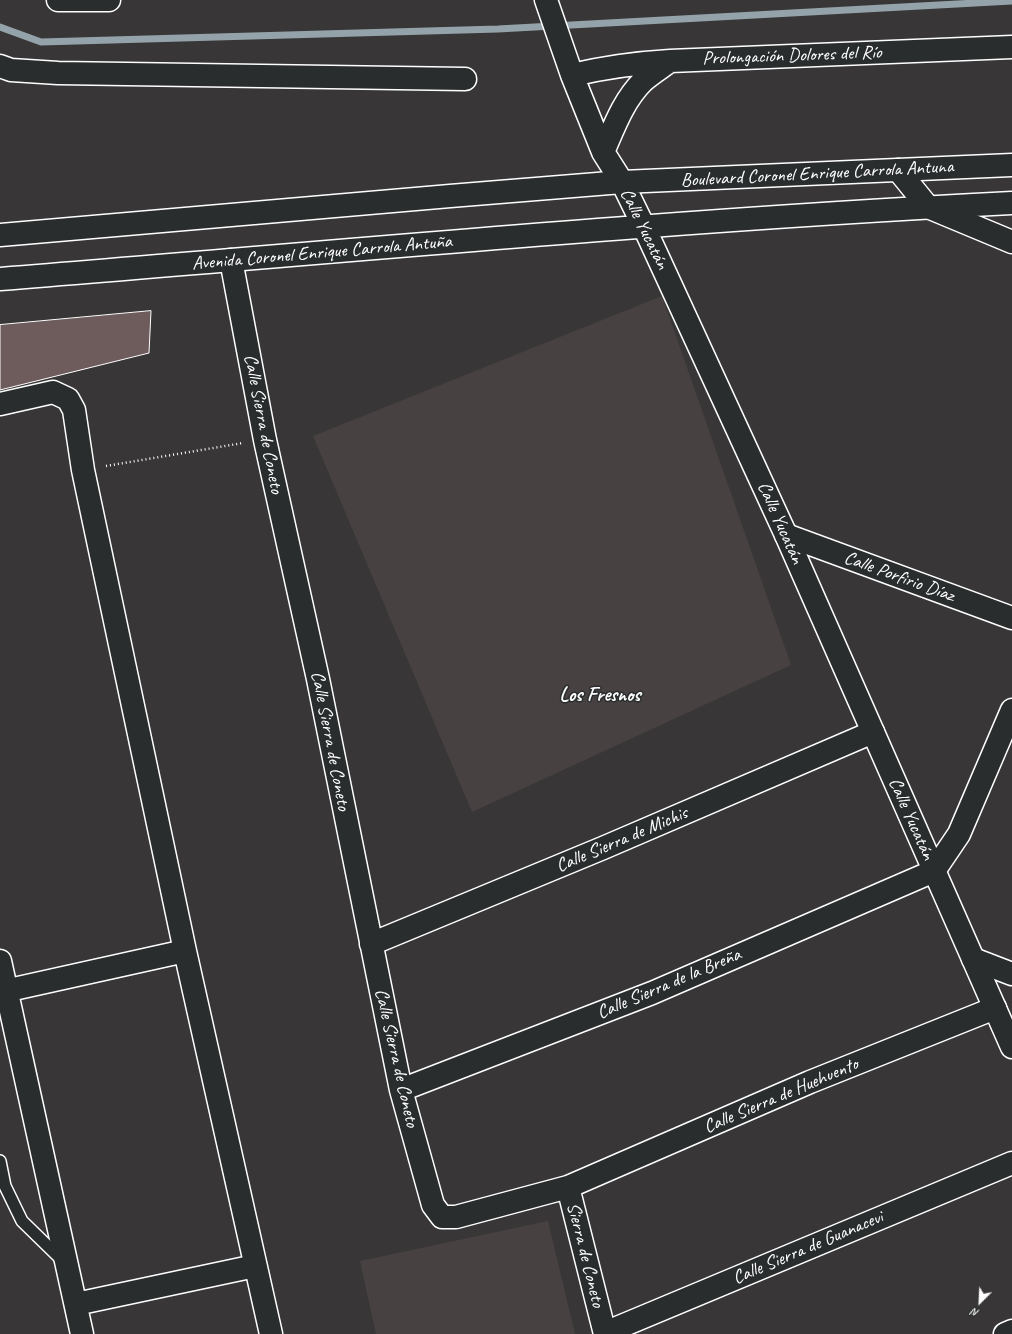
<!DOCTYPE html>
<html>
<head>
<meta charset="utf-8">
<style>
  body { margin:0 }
  #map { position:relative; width:1012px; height:1334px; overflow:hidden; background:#383637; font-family:Caveat,sans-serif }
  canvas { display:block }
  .north { position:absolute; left:960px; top:1282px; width:40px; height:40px; -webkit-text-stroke:3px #2a2d2e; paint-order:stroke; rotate:204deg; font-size:11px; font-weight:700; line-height:16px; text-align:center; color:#fff }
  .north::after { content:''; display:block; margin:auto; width:14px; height:18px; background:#fff; clip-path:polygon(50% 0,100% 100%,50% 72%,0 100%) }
</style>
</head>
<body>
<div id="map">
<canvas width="1012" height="1334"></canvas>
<div class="north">N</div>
</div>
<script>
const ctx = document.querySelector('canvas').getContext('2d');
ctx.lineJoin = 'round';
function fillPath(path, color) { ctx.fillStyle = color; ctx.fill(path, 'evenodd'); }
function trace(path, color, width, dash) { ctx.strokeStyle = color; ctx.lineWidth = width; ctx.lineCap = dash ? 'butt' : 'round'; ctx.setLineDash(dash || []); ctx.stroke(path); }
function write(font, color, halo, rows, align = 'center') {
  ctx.font = font + ' Caveat,sans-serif'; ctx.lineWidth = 3; ctx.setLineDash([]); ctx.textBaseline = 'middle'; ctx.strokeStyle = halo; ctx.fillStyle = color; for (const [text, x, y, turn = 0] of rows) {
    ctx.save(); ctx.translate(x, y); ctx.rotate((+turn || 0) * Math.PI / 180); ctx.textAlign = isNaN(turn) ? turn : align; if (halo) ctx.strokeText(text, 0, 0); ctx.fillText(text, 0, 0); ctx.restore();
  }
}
const built = new Path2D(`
  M 662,296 L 791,665 L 472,812 L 313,436 Z
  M 548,1221 L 575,1334 L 376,1334 L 360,1261 Z`);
const stream = new Path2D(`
  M 0,27 L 41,42 L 498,29 L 1012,1`);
const building = new Path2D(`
  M 151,311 L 149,353 L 0,390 L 0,325 Z`);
const path = new Path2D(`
  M 106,466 L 243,443`);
const lane = new Path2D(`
  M 0,1161 L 5,1186 L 22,1221 L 63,1261`);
const street = new Path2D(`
  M 58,0 L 109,0
  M 0,66 L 11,70 L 58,73 L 465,79
  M 898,170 L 928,207 L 1012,242
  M 231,260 L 265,440 L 318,679 L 401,1090 L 433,1205 L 442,1217 L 456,1217 L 568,1187 L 810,1082 L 995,1008
  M 0,404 L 53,392 L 68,399 L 74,410 L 83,470 L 185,951 L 271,1334
  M 786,535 L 1012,618
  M 371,944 L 603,848 L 873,732
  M 973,959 L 1012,974
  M 0,961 L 82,1334
  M 0,992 L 185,951
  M 401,1090 L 652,993 L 934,871 L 959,834 L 1012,710
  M 568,1187 L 605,1334
  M 76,1304 L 255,1266
  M 605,1333 L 1012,1163
  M 1005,1334 L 1012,1331`);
const secondary = new Path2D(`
  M 546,0 L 572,75 L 603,152 L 622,182 L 644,227 L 786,535 L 1012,1047
  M 572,75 C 606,67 636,63 670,61 L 1012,47
  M 603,152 C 614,127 623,101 643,81 C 651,74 662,67 670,61
  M 0,235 L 450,196 L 622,182 L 1012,165
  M 0,279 C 337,252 674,220 1012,203`);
const streetNames = [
  ["Prolongación Dolores del Río",792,56,-2],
  ["Boulevard Coronel Enrique Carrola Antuna",817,174,-3],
  ["Calle Yucatán",644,229,64],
  ["Avenida Coronel Enrique Carrola Antuña",322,253,-5],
  ["Calle Sierra de Coneto",263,424,79],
  ["Calle Yucatán",780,523,66],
  ["Calle Porfirio Díaz",899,577,20],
  ["Calle Sierra de Coneto",330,741,79],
  ["Calle Yucatán",911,819,66],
  ["Calle Sierra de Michis",622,840,-23],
  ["Calle Sierra de la Breña",669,984,-23],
  ["Calle Sierra de Coneto",396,1058,77],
  ["Calle Sierra de Huehuento",781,1096,-23],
  ["Calle Sierra de Guanacevi",808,1248,-23],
  ["Sierra de Coneto",585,1255,76]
];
const neighbourhoodNames = [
  ["Los Fresnos",600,696]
];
fillPath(built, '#484142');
trace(stream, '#94a3aa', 7);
fillPath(building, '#6e5b5b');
trace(building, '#fff', 1);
trace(lane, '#fff', 14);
trace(street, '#fff', 25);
trace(secondary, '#fff', 25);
trace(path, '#fff', 2.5, [1, 3]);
trace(lane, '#2a2d2e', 11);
trace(street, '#2a2d2e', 22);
trace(secondary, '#2a2d2e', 22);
write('19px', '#fff', '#2a2d2e', streetNames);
write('bold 20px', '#fff', '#2a2d2e', neighbourhoodNames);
</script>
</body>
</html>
